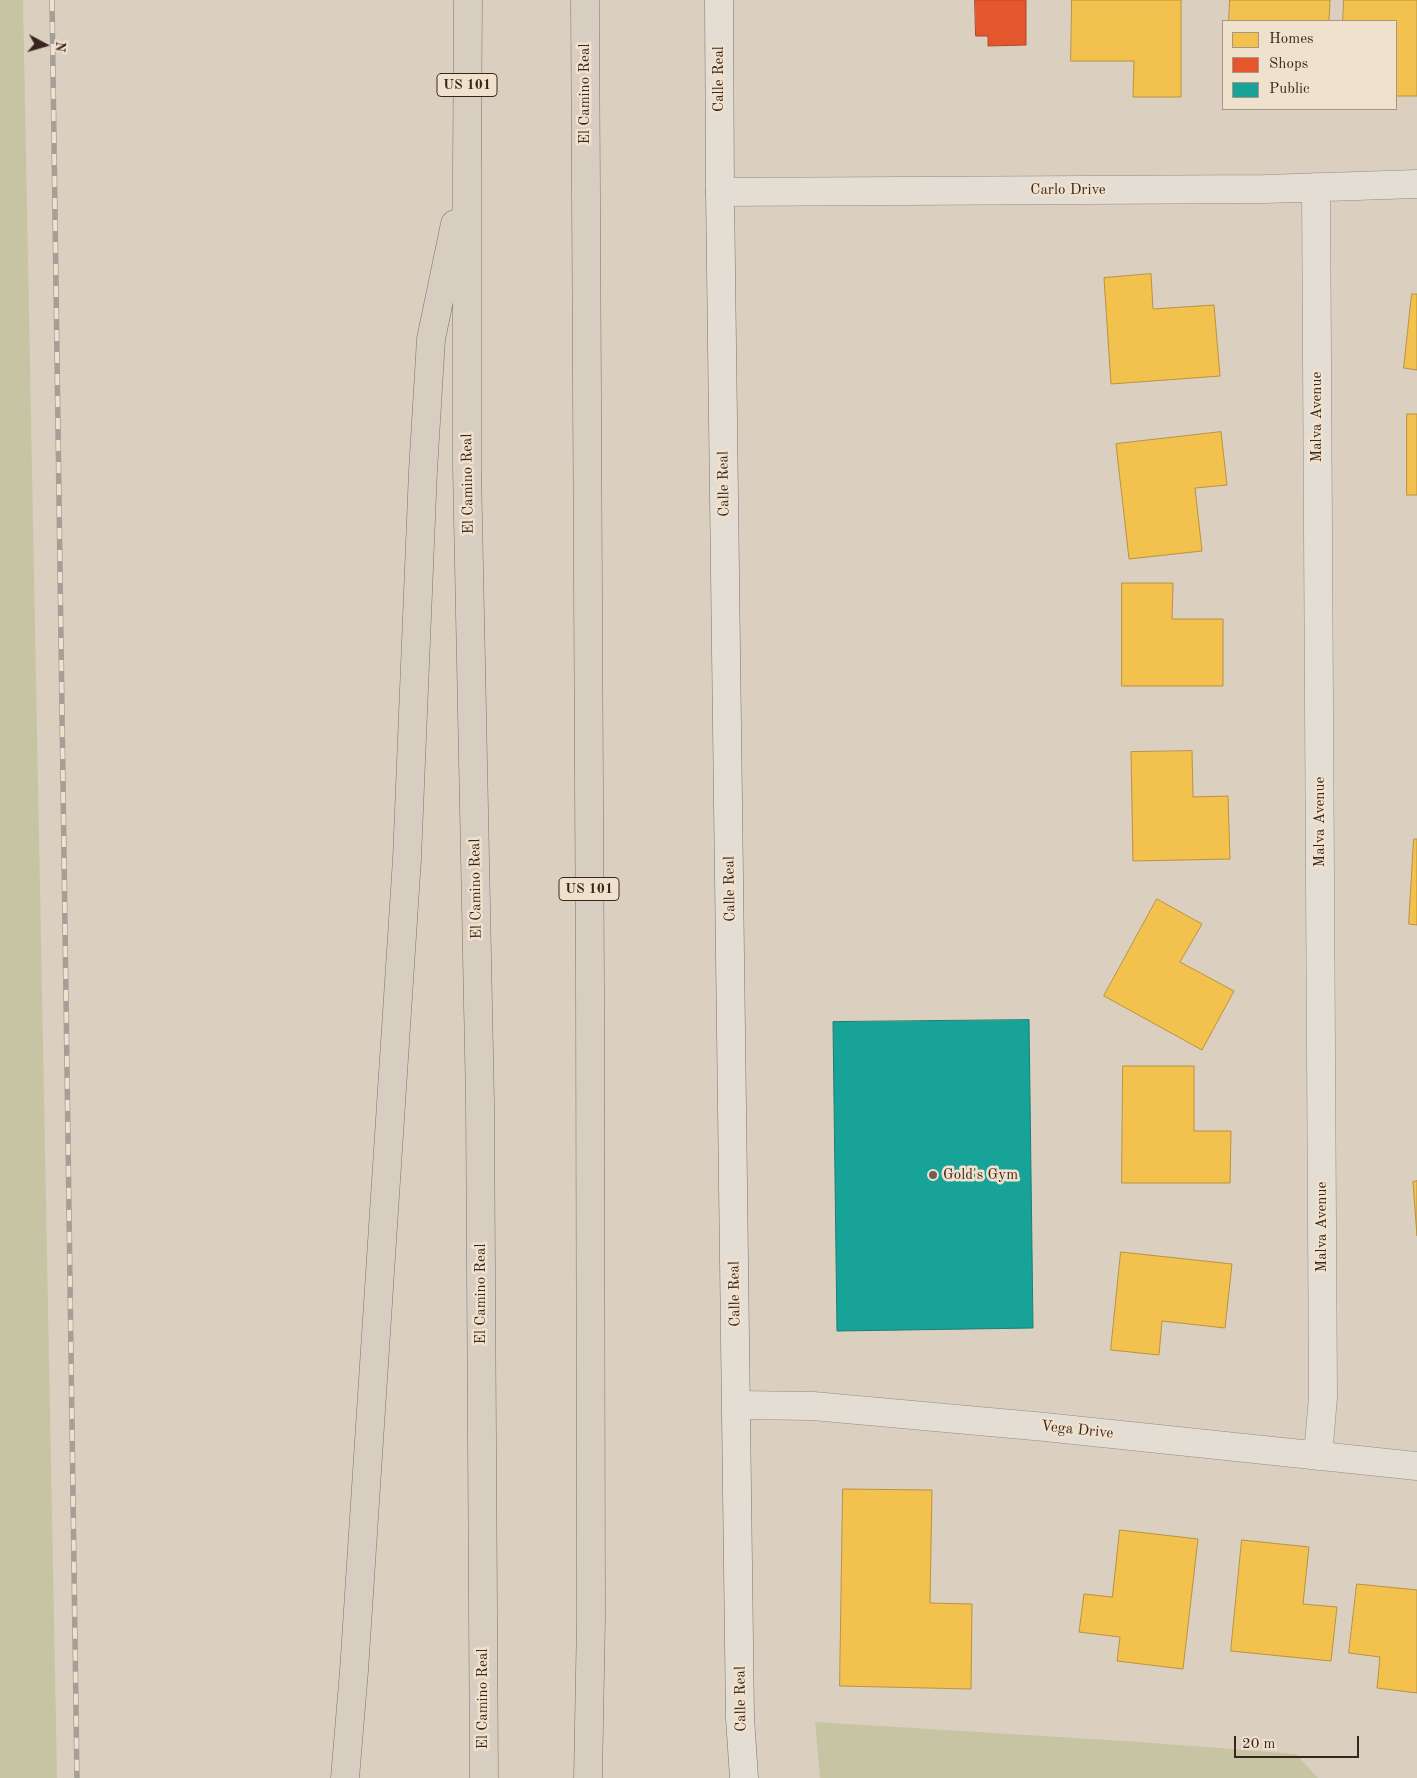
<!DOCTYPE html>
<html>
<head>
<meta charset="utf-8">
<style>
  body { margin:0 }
  #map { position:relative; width:1417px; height:1778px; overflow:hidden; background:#dbcfbf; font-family:"Old Standard TT",serif }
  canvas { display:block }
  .legend { position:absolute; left:1222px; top:20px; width:175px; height:90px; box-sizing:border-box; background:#f0e1cd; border:1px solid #a79687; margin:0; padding:6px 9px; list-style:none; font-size:15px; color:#39251e }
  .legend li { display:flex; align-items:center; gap:10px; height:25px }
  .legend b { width:25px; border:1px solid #a79687 }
  .north { position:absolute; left:20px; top:20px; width:50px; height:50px; -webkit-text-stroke:4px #f0e1cd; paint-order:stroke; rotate:96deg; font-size:14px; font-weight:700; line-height:20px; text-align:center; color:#39251e }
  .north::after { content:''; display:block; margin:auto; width:18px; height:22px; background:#39251e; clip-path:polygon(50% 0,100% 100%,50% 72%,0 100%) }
  .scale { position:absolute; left:1234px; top:1736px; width:125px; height:22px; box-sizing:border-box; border:2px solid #39251e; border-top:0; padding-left:6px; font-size:15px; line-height:18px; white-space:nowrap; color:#39251e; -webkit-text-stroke:4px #f0e1cd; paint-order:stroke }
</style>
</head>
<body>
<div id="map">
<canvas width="1417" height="1778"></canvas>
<ul class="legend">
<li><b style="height:14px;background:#f2c14e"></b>Homes</li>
<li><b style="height:14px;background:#e4572e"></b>Shops</li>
<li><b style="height:14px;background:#17a398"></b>Public</li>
</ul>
<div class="north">N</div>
<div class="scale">20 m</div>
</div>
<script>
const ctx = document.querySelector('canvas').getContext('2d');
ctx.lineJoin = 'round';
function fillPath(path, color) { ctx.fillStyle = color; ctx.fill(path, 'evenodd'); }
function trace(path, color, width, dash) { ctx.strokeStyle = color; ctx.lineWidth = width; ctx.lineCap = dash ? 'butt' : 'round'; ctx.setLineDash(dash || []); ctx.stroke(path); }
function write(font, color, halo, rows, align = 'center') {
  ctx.font = font + ' "Old Standard TT",serif'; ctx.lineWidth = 5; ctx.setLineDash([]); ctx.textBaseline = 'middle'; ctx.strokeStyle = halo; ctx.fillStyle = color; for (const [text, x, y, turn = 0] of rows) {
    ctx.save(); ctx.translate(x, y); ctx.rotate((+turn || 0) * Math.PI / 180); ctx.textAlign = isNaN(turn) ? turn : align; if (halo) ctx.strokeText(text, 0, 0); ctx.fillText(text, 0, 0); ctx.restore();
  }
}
const green = new Path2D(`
  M 0,0 L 23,0 L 57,1778 L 0,1778 Z
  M 815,1722 L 1140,1742 L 1296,1754 L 1318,1778 L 820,1778 Z`);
const homes = new Path2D(`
  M 1072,0 L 1181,0 L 1181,97 L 1133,97 L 1134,61 L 1071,61 Z
  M 1230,0 L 1330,0 L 1329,21 L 1229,21 Z
  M 1344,0 L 1417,0 L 1417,96 L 1396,96 L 1396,21 L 1343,21 Z
  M 1151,274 L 1153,309 L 1214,305 L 1220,376 L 1111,384 L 1104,278 Z
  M 1412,294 L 1417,294 L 1417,370 L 1404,368 Z
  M 1407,414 L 1417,414 L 1417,495 L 1407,495 Z
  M 1221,432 L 1227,485 L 1195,488 L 1202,551 L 1129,559 L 1116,444 Z
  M 1122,583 L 1173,583 L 1172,619 L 1223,619 L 1223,686 L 1122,686 Z
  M 1192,751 L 1193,797 L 1228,796 L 1230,859 L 1133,861 L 1131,752 Z
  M 1414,839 L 1417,839 L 1417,925 L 1409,924 Z
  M 1157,899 L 1202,924 L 1180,962 L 1234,991 L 1202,1050 L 1104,996 Z
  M 1123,1066 L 1194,1066 L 1194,1131 L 1231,1131 L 1230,1183 L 1122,1183 Z
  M 1417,1181 L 1417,1236 L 1413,1182 Z
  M 1121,1252 L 1232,1264 L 1225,1328 L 1162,1321 L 1159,1355 L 1111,1350 Z
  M 843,1489 L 932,1490 L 930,1603 L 972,1604 L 971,1689 L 840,1686 Z
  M 1120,1530 L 1198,1539 L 1183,1669 L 1117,1661 L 1120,1637 L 1079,1632 L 1084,1594 L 1112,1597 Z
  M 1242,1540 L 1309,1547 L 1303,1604 L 1337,1607 L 1331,1661 L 1231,1651 Z
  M 1357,1584 L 1417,1590 L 1417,1693 L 1377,1688 L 1380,1657 L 1349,1653 Z`);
const shops = new Path2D(`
  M 975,0 L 1026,0 L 1026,45 L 988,46 L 988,36 L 976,36 Z`);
const public = new Path2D(`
  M 1029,1020 L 1033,1328 L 837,1331 L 833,1022 Z`);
const minor = new Path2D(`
  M 1316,187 L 1323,1397 L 1318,1456
  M 720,192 L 1265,189 L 1417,184
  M 737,1405 L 813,1406 L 1045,1427 L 1417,1466`);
const secondary = new Path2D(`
  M 719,0 L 720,192 L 740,1718 L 744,1778`);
const motorway = new Path2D(`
  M 468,0 L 467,171 L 467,468 L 480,1101 L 484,1778
  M 585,0 L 590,981 L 591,1619 L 588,1778
  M 345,1778 L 354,1671 L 407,859 L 423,471 L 431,339 L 455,224`);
const rail = new Path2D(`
  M 52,0 L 77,1778`);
const markers = [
  [933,1175,5,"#726056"]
];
const shields = [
  [467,85,60],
  [589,889,60]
];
const shieldNames = [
  ["US 101",467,85],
  ["US 101",589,889]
];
const streetNames = [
  ["Calle Real",719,79,-90],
  ["El Camino Real",585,94,-90],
  ["Carlo Drive",1068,190],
  ["Malva Avenue",1317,417,-90],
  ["El Camino Real",468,484,-91],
  ["Calle Real",724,484,-91],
  ["Malva Avenue",1320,822,-90],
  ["El Camino Real",476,889,-91],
  ["Calle Real",730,889,-91],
  ["Malva Avenue",1322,1227,-90],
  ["El Camino Real",481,1294,-90],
  ["Calle Real",735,1294,-91],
  ["Vega Drive",1077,1430,6],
  ["El Camino Real",483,1699,-90],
  ["Calle Real",741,1699,-91]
];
const poiNames = [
  ["Gold's Gym",943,1175]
];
fillPath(green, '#c7c4a3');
fillPath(homes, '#f2c14e');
trace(homes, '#ba9240', 1);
fillPath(shops, '#e4572e');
trace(shops, '#b14829', 1);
fillPath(public, '#17a398');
trace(public, '#217d73', 1);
trace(minor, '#948b81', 29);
trace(secondary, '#7d746b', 29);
trace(motorway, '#7d746b', 29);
trace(minor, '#e4ddd4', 28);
trace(secondary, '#e4ddd4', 28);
trace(motorway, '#d7cdc0', 28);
trace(rail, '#a69f98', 5.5);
trace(rail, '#f0e1cd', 4, [11]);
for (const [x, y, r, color] of markers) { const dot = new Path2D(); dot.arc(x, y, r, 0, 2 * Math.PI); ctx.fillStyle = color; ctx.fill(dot); trace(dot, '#f0e1cd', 2); }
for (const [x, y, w] of shields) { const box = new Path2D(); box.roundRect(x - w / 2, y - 11.5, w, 23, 4); ctx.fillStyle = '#f0e1cd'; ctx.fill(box); trace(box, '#39251e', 1); }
write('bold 14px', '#39251e', null, shieldNames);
write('15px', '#39251e', '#f0e1cd', streetNames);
write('15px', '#39251e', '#f0e1cd', poiNames, 'left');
</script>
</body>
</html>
